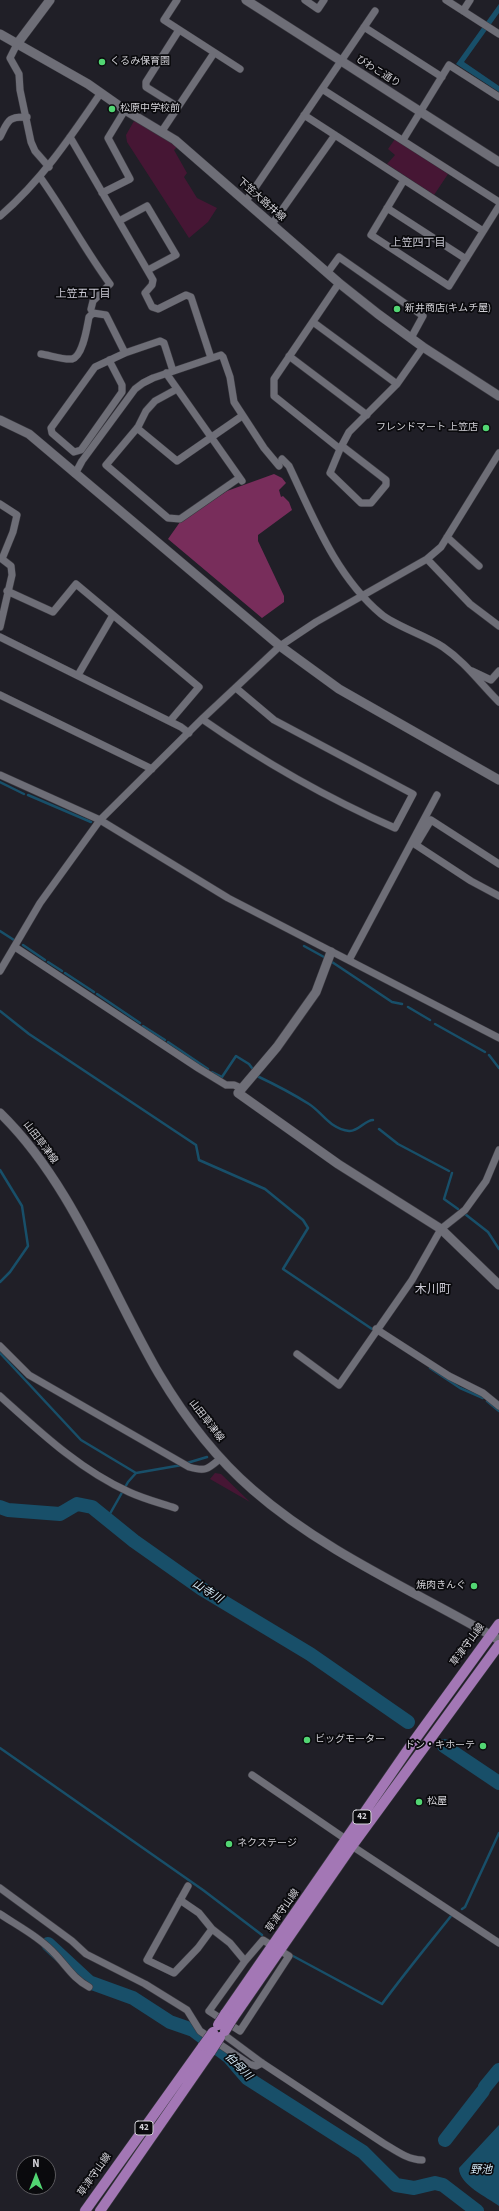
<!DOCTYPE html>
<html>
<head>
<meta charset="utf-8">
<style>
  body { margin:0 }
  #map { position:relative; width:499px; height:2211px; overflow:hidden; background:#201f27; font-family:"Source Sans 3",sans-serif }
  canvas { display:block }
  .north { position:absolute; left:16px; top:2155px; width:40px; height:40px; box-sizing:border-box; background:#0a0a0d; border:1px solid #5a595d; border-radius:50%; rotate:0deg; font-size:11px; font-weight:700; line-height:16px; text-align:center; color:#d1d0d6 }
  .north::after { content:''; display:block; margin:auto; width:14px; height:18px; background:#52d673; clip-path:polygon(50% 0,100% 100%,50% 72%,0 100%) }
</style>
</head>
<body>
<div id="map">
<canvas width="499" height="2211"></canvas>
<div class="north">N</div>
</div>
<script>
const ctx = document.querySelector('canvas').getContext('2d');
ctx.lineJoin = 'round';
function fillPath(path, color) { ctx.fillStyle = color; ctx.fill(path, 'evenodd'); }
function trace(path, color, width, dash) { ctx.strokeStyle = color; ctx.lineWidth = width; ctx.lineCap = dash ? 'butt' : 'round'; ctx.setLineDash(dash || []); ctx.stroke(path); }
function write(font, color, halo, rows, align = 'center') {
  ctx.font = font + ' "Source Sans 3","Noto Sans JP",sans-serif'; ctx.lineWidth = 3.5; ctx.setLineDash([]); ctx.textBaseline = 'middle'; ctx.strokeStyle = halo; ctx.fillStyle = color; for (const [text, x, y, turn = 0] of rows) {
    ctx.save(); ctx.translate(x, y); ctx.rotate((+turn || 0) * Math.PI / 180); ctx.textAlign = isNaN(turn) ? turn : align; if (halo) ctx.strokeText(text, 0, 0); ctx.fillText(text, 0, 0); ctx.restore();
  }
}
const green = new Path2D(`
  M 134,121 L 159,133 L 177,147 L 174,150 L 187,173 L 184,177 L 197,198 L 217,208 L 208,222 L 189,238 L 127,142 L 126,135 Z
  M 395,139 L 448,174 L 434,195 L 387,164 L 395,155 L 388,149 Z
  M 215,1473 L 221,1474 L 250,1502 L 210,1479 Z`);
const forest = new Path2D(`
  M 274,474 L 282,478 L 286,483 L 279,490 L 281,497 L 283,496 L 289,502 L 292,510 L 258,535 L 258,541 L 284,596 L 284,602 L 262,618 L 168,539 L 180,522 L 227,491 Z`);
const water = new Path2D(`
  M 499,4 L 499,13 L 464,62 L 499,86 L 499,92 L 456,64 Z
  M 499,2125 L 499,2206 C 487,2197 459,2185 459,2168 Z`);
const stream = new Path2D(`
  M 0,782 L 24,794
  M 28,795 L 91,822
  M 0,931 L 14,940
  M 23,945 L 45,960
  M 304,946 L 324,957
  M 48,962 L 62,971
  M 332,962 L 392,1002 L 402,1004
  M 65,973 L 94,992
  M 97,994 L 140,1023
  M 408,1007 L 430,1020
  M 0,1011 L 29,1034 L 196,1145 L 199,1160 L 265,1189 L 303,1220 L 308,1228 L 283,1269 L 375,1331
  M 435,1024 L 485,1052
  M 143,1026 L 165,1040
  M 168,1042 L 208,1069
  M 489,1055 L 499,1068
  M 212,1072 L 222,1077 L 236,1056 L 249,1064 L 252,1068
  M 257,1076 C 274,1084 293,1094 309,1104 C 323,1113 330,1129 349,1131 C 358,1132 365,1120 373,1120
  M 379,1129 L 398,1144 L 449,1171
  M 0,1170 L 22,1206 L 28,1246 L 10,1272 L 0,1282
  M 452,1173 L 444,1199 L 458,1209
  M 465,1214 L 488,1232 L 499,1249
  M 0,1353 L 81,1440 L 136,1473 L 128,1482 L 107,1519
  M 430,1368 L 460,1388 L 483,1398
  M 487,1401 L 499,1411
  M 187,1463 L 207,1457
  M 136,1473 L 182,1465
  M 0,1748 L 203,1890 L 262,1935
  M 462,1909 L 465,1907 L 499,1833
  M 293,1956 L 382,2004 C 404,1974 428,1945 451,1916`);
const river = new Path2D(`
  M 0,1507 L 8,1510 L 60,1514 L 77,1504 L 92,1507 L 134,1541 L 202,1589 L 310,1654 L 408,1722
  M 444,1746 L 499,1783
  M 48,1944 L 89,1982 L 133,1998 L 170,2022 L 193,2030 L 229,2057 L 247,2078 L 363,2152 L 396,2185 L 414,2188 L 435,2183 L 443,2185 L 477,2211
  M 485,2087 L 499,2070
  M 445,2140 L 483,2091`);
const street = new Path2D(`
  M 177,0 L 164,20 L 240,69
  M 305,0 L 318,9 L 324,0
  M 446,0 L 499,34
  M 463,11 L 470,0
  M 364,27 L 442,77
  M 17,44 L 10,58 L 19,74 L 20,90 L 31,142 L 35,151 L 49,167
  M 322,89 L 499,202
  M 178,107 L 146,87 L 146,82 L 179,30
  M 304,115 L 483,231
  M 162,131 L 214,53
  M 0,137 C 8,121 8,116 27,117
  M 70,137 L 153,280 L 152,285 L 145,293 L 152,307 L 158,309 L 186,295 L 191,297 L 211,358
  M 403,140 L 449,65 L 499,97
  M 40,177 C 65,212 85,250 110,284 L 93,301 L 91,309
  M 404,180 L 371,235 L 449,286 L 499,206
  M 102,193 L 130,179 L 108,138 L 125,110
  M 246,201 L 375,11
  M 387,208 L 466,259
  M 0,216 C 41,181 70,138 100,94
  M 119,221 L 147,206 L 176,255 L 148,270
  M 272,224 L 335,135
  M 328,272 L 339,257 L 423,316 L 411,338
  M 339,283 L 274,379 L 274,396 L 340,449 L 349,432 L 397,384 L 423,347
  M 313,322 L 397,384
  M 41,354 C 49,355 63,360 72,359 C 83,356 87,327 89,317 L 93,313 L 106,315 L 125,353
  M 289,356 L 367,415
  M 109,360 L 122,385 L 122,392 L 81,450 L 74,452 L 52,433 L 51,428 L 95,367 L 125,353 L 160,341 L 164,343 L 173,371
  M 166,373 L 242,481
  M 177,389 L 155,401 L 146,411 L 138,427 L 106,465 L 168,518 L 180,519 L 239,478
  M 137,428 L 177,461 L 242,416
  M 340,449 L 330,473 L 361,503 L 371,503 L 386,485 L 386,480 L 342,446
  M 282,459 L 289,466 C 314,519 336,576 381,614 C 395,626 425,635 443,647 C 465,662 480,683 499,702
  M 75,474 L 82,461 L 135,389 L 143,383 L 153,378 L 221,355 L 223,357 L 230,377 L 234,402 L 264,448 L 279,466
  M 0,504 L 17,515 L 13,532 L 2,559 L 11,566 L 12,575 L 0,627
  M 447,537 L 479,566
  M 427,559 L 470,604 L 499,626
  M 7,591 L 53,612 L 76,584 L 199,687 L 170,721
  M 0,637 L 181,727 L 189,733
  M 472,671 L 491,680 L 499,671
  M 78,675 L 113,615
  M 0,695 L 152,769
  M 202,719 C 262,761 327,798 395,828 L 413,794 L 274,720 L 236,688
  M 0,775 L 100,820 L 228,898 L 499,1038
  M 413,843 L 471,881 L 499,896
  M 416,845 L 431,820 L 499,864
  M 15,947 L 198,1068 L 226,1085 L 234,1085 L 241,1088
  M 349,960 L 437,795
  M 0,971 L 40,903 L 100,820 L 202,719 L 280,646 L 316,622 L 427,559 L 441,547 L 499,453
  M 376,1329 L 449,1376 L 483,1393 L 499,1406
  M 0,1346 L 29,1375 L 189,1467 C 206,1472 208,1469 221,1458
  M 297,1354 L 339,1385 L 412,1280 L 441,1229 L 465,1210 L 486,1181 L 499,1150
  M 0,1396 C 40,1432 80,1470 129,1492 C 144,1499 160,1503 175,1508
  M 252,1775 L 347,1840
  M 352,1846 L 499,1943
  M 188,1886 L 147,1960 L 174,1973 L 198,1948 L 212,1929
  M 0,1888 L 72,1941 L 86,1954 L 145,1984 L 187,2010 L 200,2031 L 249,2064 L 256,2066 L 262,2063
  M 180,1900 L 199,1913 L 212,1929 L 230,1943 L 245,1961
  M 0,1914 C 18,1926 41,1938 56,1955 C 67,1967 74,1979 89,1987
  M 263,1940 L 289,1956 L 240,2031 L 209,2011 L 245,1961 Z
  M 223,2034 L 262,2063 L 383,2143 C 395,2150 408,2160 422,2160`);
const secondary = new Path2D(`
  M 246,0 L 499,162
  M 0,34 L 88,84 L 125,110 L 175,140 L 339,283 L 378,314 L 423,347 L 499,396
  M 17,44 L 50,0
  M 0,420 L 29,434 L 280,646 L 339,689 L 499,780
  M 331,952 L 316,992 L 277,1047 L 238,1093 L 338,1164 L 441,1229 L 499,1285
  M 0,1113 C 72,1183 109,1288 159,1374 C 184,1416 216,1458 253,1490 C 325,1553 417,1592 499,1640`);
const primary = new Path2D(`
  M 225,2014 L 411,1745 L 499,1624
  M 233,2018 L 352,1846 L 499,1645
  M 85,2211 L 203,2046
  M 100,2211 L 211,2051`);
const primaryBridge = new Path2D(`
  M 218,2025 L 225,2014
  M 225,2031 L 233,2018
  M 203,2046 L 213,2032
  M 211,2051 L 220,2037`);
const markers = [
  [102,62,4,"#52d673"],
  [112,109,4,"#52d673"],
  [397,309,4,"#52d673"],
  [486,428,4,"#52d673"],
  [474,1586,4,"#52d673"],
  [307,1740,4,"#52d673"],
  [483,1746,4,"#52d673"],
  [419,1802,4,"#52d673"],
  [229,1844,4,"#52d673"]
];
const shields = [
  [362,1817,18],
  [144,2128,18]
];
const shieldNames = [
  ["42",362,1817],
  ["42",144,2128]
];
const poiNames = [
  ["くるみ保育園",110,62],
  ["松原中学校前",120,109],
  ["新井商店(キムチ屋)",405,309],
  ["フレンドマート 上笠店",478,428,"right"],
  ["焼肉きんぐ",466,1586,"right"],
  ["ビッグモーター",315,1740],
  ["ドン・キホーテ",475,1746,"right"],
  ["松屋",427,1802],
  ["ネクステージ",237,1844]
];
const streetNames = [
  ["びわこ通り",378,72,32],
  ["下笠大路井線",261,200,41],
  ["山田草津線",40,1143,53],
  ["山田草津線",206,1421,52],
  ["草津守山線",468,1645,-54],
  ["草津守山線",283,1911,-55],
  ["草津守山線",95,2175,-55]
];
const neighbourhoodNames = [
  ["上笠四丁目",418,244],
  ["上笠五丁目",83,295]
];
const waterNames = [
  ["山寺川",207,1592,32],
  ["伯母川",238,2067,45],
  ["野池",481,2171]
];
const quarterNames = [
  ["木川町",433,1290]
];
fillPath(green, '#461634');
fillPath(forest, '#782d5b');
fillPath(water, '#184f69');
trace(stream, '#184f69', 2.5);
trace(river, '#184f69', 14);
trace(street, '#3a3940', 8);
trace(secondary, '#3a3940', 10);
trace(primary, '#3a3940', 11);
trace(street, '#6e6e77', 7);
trace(secondary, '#6e6e77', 9);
trace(primary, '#a377b5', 10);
trace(primaryBridge, '#3a3940', 11, []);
trace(primaryBridge, '#a377b5', 10);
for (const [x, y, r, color] of markers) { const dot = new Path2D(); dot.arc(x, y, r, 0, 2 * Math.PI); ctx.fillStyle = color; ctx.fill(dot); trace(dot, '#0a0a0d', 1.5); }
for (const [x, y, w] of shields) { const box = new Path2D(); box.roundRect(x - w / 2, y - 7, w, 14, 3); ctx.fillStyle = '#0a0a0d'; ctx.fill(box); trace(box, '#d1d0d6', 1); }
write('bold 9px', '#d1d0d6', null, shieldNames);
write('10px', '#d1d0d6', '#0a0a0d', poiNames, 'left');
write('10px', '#d1d0d6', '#0a0a0d', streetNames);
write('11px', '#cbcad5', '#0a0a0d', neighbourhoodNames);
write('italic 11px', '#d2e8f5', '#0a0a0d', waterNames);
write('12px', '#cbcad5', '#0a0a0d', quarterNames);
</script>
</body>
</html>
